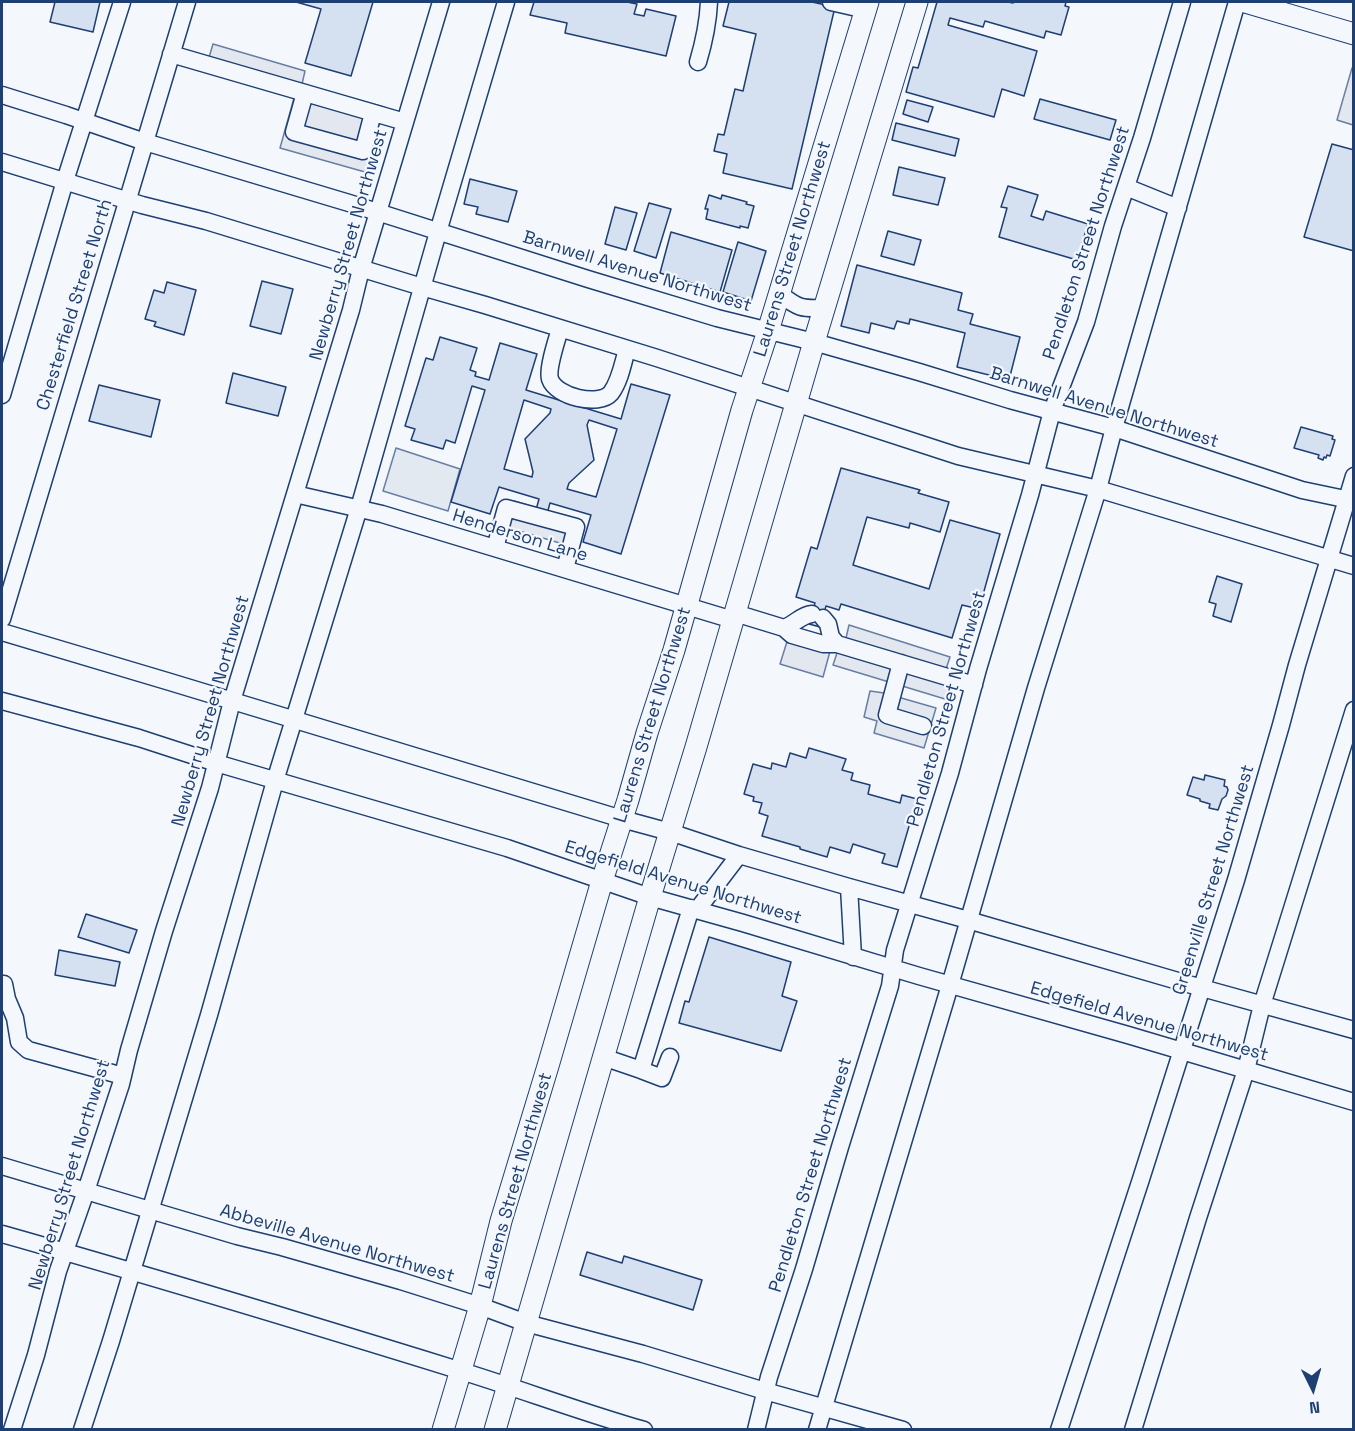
<!DOCTYPE html>
<html>
<head>
<meta charset="utf-8">
<style>
  body { margin:0 }
  #map { position:relative; width:1355px; height:1431px; overflow:hidden; background:#f4f7fb; font-family:"Space Grotesk",sans-serif }
  canvas { display:block }
  .frame { position:absolute; inset:0; border:3px solid #1d3f73; pointer-events:none }
  .north { position:absolute; left:1283px; top:1359px; width:60px; height:60px; -webkit-text-stroke:4px #f4f7fb; paint-order:stroke; rotate:175deg; font-size:16px; font-weight:700; line-height:24px; text-align:center; color:#1d3f73 }
  .north::after { content:''; display:block; margin:auto; width:21px; height:27px; background:#1d3f73; clip-path:polygon(50% 0,100% 100%,50% 72%,0 100%) }
</style>
</head>
<body>
<div id="map">
<canvas width="1355" height="1431"></canvas>
<div class="frame"></div>
<div class="north">N</div>
</div>
<script>
const ctx = document.querySelector('canvas').getContext('2d');
ctx.lineJoin = 'round';
function fillPath(path, color) { ctx.fillStyle = color; ctx.fill(path, 'evenodd'); }
function trace(path, color, width, dash) { ctx.strokeStyle = color; ctx.lineWidth = width; ctx.lineCap = dash ? 'butt' : 'round'; ctx.setLineDash(dash || []); ctx.stroke(path); }
function write(font, color, halo, rows, align = 'center') {
  ctx.font = font + ' "Space Grotesk",sans-serif'; ctx.lineWidth = 4.5; ctx.setLineDash([]); ctx.textBaseline = 'middle'; ctx.strokeStyle = halo; ctx.fillStyle = color; for (const [text, x, y, turn = 0] of rows) {
    ctx.save(); ctx.translate(x, y); ctx.rotate((+turn || 0) * Math.PI / 180); ctx.textAlign = isNaN(turn) ? turn : align; if (halo) ctx.strokeText(text, 0, 0); ctx.fillText(text, 0, 0); ctx.restore();
  }
}
const green = new Path2D(`
  M 396,448 L 460,469 L 448,511 L 383,491 Z`);
const parking = new Path2D(`
  M 213,44 L 305,71 L 302,84 L 384,107 L 365,172 L 280,148 L 294,98 L 205,71 Z
  M 1352,68 L 1354,68 L 1353,125 L 1337,120 Z
  M 514,501 L 571,518 L 563,544 L 506,527 Z
  M 849,625 L 950,657 L 946,669 L 953,671 L 945,699 L 833,665 L 842,638 L 846,638 Z
  M 790,632 L 832,644 L 823,677 L 780,664 Z
  M 870,691 L 884,693 L 936,708 L 924,748 L 874,733 L 877,721 L 864,717 Z`);
const building = new Path2D(`
  M 55,2 L 100,2 L 93,32 L 50,22 Z
  M 296,2 L 373,2 L 351,76 L 305,63 L 321,9 Z
  M 534,2 L 627,2 L 637,4 L 634,14 L 644,16 L 646,9 L 676,16 L 666,56 L 565,33 L 567,23 L 530,15 Z
  M 729,2 L 812,2 L 835,7 L 792,189 L 723,173 L 727,154 L 714,151 L 718,134 L 724,135 L 735,89 L 743,91 L 756,34 L 723,26 Z
  M 937,2 L 1008,2 L 1013,3 L 1014,2 L 1066,2 L 1065,6 L 1069,7 L 1061,35 L 1046,31 L 1044,38 L 985,21 L 983,27 L 950,18 L 948,25 L 1037,51 L 1024,96 L 1002,89 L 994,117 L 906,92 L 913,67 L 918,68 Z
  M 1040,99 L 1116,120 L 1110,140 L 1034,119 Z
  M 907,100 L 933,107 L 928,122 L 903,114 Z
  M 896,123 L 959,139 L 955,156 L 892,140 Z
  M 1332,144 L 1354,150 L 1354,251 L 1304,237 Z
  M 899,167 L 945,178 L 938,205 L 893,195 Z
  M 470,179 L 517,191 L 508,222 L 476,214 L 478,207 L 464,204 Z
  M 1008,186 L 1038,195 L 1031,216 L 1043,220 L 1046,211 L 1088,224 L 1077,260 L 999,237 L 1007,208 L 1001,207 Z
  M 709,195 L 721,199 L 722,195 L 747,202 L 746,204 L 754,206 L 748,228 L 740,226 L 740,228 L 706,219 L 708,209 L 705,209 Z
  M 649,203 L 671,209 L 656,258 L 634,251 Z
  M 615,207 L 637,213 L 626,250 L 605,244 Z
  M 888,231 L 921,240 L 914,265 L 881,256 Z
  M 671,232 L 732,250 L 720,292 L 660,273 Z
  M 738,242 L 766,251 L 751,301 L 723,292 Z
  M 857,265 L 962,293 L 958,310 L 973,314 L 970,324 L 1020,337 L 1009,380 L 957,367 L 965,333 L 910,319 L 909,324 L 897,321 L 894,329 L 871,323 L 869,333 L 841,326 Z
  M 262,281 L 293,289 L 281,334 L 250,326 Z
  M 167,282 L 196,290 L 184,335 L 154,326 L 156,322 L 145,319 L 154,290 L 164,293 Z
  M 440,337 L 477,348 L 470,370 L 476,372 L 475,376 L 489,380 L 500,343 L 537,354 L 526,390 L 621,419 L 631,384 L 670,395 L 621,554 L 583,542 L 591,515 L 550,503 L 547,514 L 536,510 L 539,499 L 499,487 L 490,514 L 451,502 L 485,390 L 472,386 L 455,443 L 446,440 L 443,449 L 411,440 L 415,429 L 405,426 L 426,358 L 433,360 ZM 524,400 L 551,409 L 550,413 L 525,439 L 533,472 L 532,477 L 504,469 ZM 589,420 L 617,429 L 596,497 L 567,489 L 569,483 L 594,460 L 587,425 Z
  M 233,373 L 286,387 L 278,416 L 226,403 Z
  M 99,385 L 160,400 L 151,437 L 89,421 Z
  M 1301,427 L 1333,436 L 1332,439 L 1335,440 L 1330,456 L 1327,455 L 1326,458 L 1324,457 L 1323,460 L 1318,458 L 1319,455 L 1294,448 Z
  M 841,468 L 920,490 L 918,493 L 949,502 L 940,532 L 910,523 L 909,528 L 867,517 L 853,565 L 929,589 L 950,520 L 1000,534 L 979,609 L 962,605 L 952,638 L 841,604 L 839,610 L 826,606 L 820,627 L 809,624 L 815,603 L 796,597 L 811,547 L 817,549 Z
  M 1217,576 L 1242,584 L 1231,622 L 1213,616 L 1216,604 L 1209,602 Z
  M 809,748 L 846,759 L 842,770 L 853,773 L 851,780 L 870,785 L 868,794 L 900,803 L 902,795 L 917,799 L 897,867 L 882,863 L 885,854 L 853,844 L 850,853 L 830,847 L 827,857 L 800,849 L 800,847 L 762,836 L 768,816 L 759,813 L 762,803 L 753,801 L 754,797 L 744,794 L 753,764 L 771,769 L 772,763 L 786,767 L 790,753 L 806,758 Z
  M 1205,775 L 1225,780 L 1224,786 L 1227,787 L 1228,790 L 1226,796 L 1222,799 L 1218,810 L 1209,808 L 1210,804 L 1200,801 L 1200,799 L 1187,795 L 1193,777 L 1204,780 Z
  M 86,914 L 137,930 L 129,953 L 78,937 Z
  M 709,937 L 791,962 L 782,996 L 797,1001 L 781,1051 L 679,1023 L 685,1001 L 689,1002 Z
  M 59,950 L 120,962 L 115,986 L 55,975 Z
  M 587,1252 L 622,1263 L 624,1256 L 702,1280 L 693,1310 L 580,1275 Z`);
const minor = new Path2D(`
  M 831,2 L 866,10
  M 171,54 L 405,122
  M 698,62 C 704,42 708,23 709,2
  M 305,93 L 294,132 L 363,151 L 373,113
  M 2,95 L 66,115 L 145,142 L 349,203 L 588,279 L 717,318 L 814,342 L 919,372 L 1010,400 L 1114,428 L 1302,490 L 1354,501
  M 2,162 L 142,205 L 206,221 L 422,287 L 485,305 L 657,358 L 958,456 L 1098,489 L 1354,566
  M 1126,187 L 1178,208
  M 780,294 C 798,308 801,309 824,308
  M 560,329 C 557,339 547,369 550,379 C 556,397 599,407 611,393 C 620,381 623,363 627,349
  M 2,395 L 65,181 L 122,2
  M 295,494 L 382,514 L 733,620
  M 495,548 L 506,508 L 576,527 L 565,569
  M 735,613 L 784,628 L 792,635 L 823,644 L 837,644 L 974,685
  M 823,618 L 828,624 L 831,637 L 837,644
  M 2,619 L 187,2
  M 784,628 C 795,624 801,615 812,614
  M 2,632 L 170,682 L 622,819 L 670,832 L 739,855 L 849,887 L 968,920 L 1202,988 L 1354,1030
  M 901,663 L 887,715 L 923,726
  M 2,701 L 139,738 L 216,763 L 507,848 L 650,897 L 743,923 L 919,976 L 1128,1035 L 1354,1102
  M 849,887 L 853,957
  M 697,910 L 739,855
  M 2,984 L 4,984 L 7,999 L 15,1018 L 19,1042 L 28,1050 L 123,1076
  M 603,1057 L 641,1070
  M 670,1057 L 662,1078 L 641,1070 L 691,908
  M 2,1166 L 237,1236 L 282,1247 L 401,1281 L 480,1306 L 526,1323 L 643,1354 L 765,1391 L 903,1430
  M 2,1234 C 154,1277 306,1323 458,1370 C 520,1389 581,1412 644,1430
  M 12,1430 L 36,1355 L 58,1271 L 86,1191 L 121,1084 L 129,1050 L 164,931 L 210,788 L 232,701 L 351,310 L 361,269 L 441,2
  M 82,1430 L 111,1341 L 209,1015 L 275,781 L 359,508 L 438,232 L 506,2
  M 756,1430 L 769,1377 L 804,1269 L 840,1147 L 890,986 L 895,950 L 950,773 L 978,669 L 1030,495 L 1052,411 L 1086,322 L 1113,226 L 1142,138 L 1182,2
  M 817,1430 L 950,985 L 1036,688 L 1098,489 L 1114,428 L 1237,2
  M 1059,1430 L 1141,1179 L 1236,880 L 1281,725 L 1297,665 L 1354,476
  M 1133,1430 L 1198,1218 L 1246,1070 L 1262,1005 L 1354,710`);
const major = new Path2D(`
  M 1245,2 L 1354,34
  M 443,1430 L 480,1306 L 501,1221 L 548,1066 L 602,881 L 628,800 L 647,733 L 674,650 L 742,410 L 768,331 L 868,2
  M 495,1430 L 650,897 L 696,747 L 814,342 L 917,2`);
const streetNames = [
  ["Pendleton Street Northwest",1087,243,-72],
  ["Newberry Street Northwest",349,245,-74],
  ["Laurens Street Northwest",793,249,-73],
  ["Barnwell Avenue Northwest",637,272,17],
  ["Chesterfield Street North",75,305,-73],
  ["Barnwell Avenue Northwest",1104,408,17],
  ["Henderson Lane",520,536,17],
  ["Pendleton Street Northwest",947,709,-74],
  ["Newberry Street Northwest",211,711,-74],
  ["Laurens Street Northwest",653,715,-73],
  ["Greenville Street Northwest",1214,880,-73],
  ["Edgefield Avenue Northwest",683,883,17],
  ["Edgefield Avenue Northwest",1149,1022,16],
  ["Newberry Street Northwest",70,1175,-73],
  ["Pendleton Street Northwest",811,1175,-73],
  ["Laurens Street Northwest",516,1181,-74],
  ["Abbeville Avenue Northwest",337,1244,16]
];
fillPath(green, '#e3e9f0');
trace(green, '#687fa3', 1.5);
fillPath(parking, '#e3e8f0');
trace(parking, '#687fa3', 1.5);
fillPath(building, '#d5e0f0');
trace(building, '#1d3f73', 1.5);
trace(minor, '#1d3f73', 19);
trace(major, '#1d3f73', 23);
trace(minor, '#f4f7fb', 16);
trace(major, '#f4f7fb', 21);
write('18px', '#1d3f73', '#f4f7fb', streetNames);
</script>
</body>
</html>
